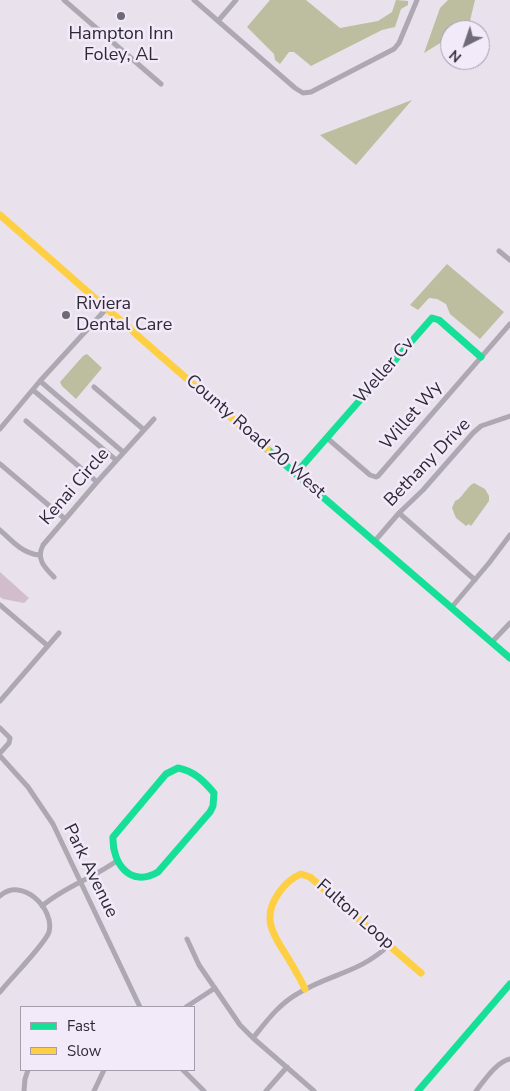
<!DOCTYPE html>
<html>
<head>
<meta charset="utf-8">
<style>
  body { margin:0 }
  #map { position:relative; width:510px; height:1091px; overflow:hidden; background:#e9e2ed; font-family:"Nunito Sans",sans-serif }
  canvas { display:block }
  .legend { position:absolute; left:20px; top:1006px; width:175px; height:65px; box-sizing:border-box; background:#f3eaf9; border:1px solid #a49dab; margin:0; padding:6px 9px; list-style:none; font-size:15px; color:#2e2937 }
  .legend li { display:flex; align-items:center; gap:10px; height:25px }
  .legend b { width:25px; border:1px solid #a49dab }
  .north { position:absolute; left:440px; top:20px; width:50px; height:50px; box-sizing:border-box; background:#f3eaf9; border:1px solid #a49dab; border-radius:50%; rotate:221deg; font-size:14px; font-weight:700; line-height:20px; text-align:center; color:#2e2937 }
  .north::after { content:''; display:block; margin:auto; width:18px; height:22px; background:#6f6a77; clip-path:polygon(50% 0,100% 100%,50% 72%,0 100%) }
</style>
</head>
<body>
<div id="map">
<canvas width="510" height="1091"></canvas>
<ul class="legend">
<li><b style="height:6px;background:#16e098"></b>Fast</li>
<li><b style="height:6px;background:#ffcf43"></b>Slow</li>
</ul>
<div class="north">N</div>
</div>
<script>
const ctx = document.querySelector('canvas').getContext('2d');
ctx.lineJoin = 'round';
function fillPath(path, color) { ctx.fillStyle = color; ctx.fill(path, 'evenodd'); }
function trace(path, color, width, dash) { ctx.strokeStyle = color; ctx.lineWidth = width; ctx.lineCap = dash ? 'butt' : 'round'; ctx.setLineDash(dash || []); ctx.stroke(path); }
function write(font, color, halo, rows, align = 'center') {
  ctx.font = font + ' "Nunito Sans",sans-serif'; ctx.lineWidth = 5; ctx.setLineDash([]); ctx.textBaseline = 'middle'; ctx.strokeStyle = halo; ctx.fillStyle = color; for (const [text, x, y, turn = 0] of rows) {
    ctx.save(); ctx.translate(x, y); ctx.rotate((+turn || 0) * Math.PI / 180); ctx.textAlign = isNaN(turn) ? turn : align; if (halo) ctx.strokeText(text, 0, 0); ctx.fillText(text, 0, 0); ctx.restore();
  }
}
const green = new Path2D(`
  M 0,572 L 29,598 L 24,603 L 3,599 L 0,597 Z`);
const water = new Path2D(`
  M 270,0 L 306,0 L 340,28 L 378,21 L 392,12 L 396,0 L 408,1 L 408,5 L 401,9 L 395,27 L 382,30 L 311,66 L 294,52 L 289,52 L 280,64 L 275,60 L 274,54 L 247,27 Z
  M 448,0 L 475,0 L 469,25 L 461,30 L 450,30 L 450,37 L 424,53 L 440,8 Z
  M 412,100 L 356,165 L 320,135 Z
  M 447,264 L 504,312 L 480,339 L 450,314 L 446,304 L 437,299 L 429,298 L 418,310 L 410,305 Z
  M 87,354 L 102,368 L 76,399 L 62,386 L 60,382 L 83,356 Z
  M 474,483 L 485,489 L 489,496 L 489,501 L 471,526 L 469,524 L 466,526 L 456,518 L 452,508 L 455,501 C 462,499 466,487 474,483 Z`);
const street = new Path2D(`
  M 64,0 L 161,84
  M 194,0 L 218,21 L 236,0
  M 218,21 L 295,88 L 303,93 L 311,92 L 394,49 L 399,43 L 417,0
  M 499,251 L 510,260
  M 40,381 L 123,452
  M 94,387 L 143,429
  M 33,390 L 116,460
  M 26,421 L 97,482
  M 0,429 L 40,381 L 107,308
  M 327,438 L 370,475 L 376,477 L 378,476 L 510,324
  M 0,464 L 65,519
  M 399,513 L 475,580
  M 0,530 C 12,541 22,553 39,555
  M 374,542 L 399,513 L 423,490 L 473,433 L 481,426 L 510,416
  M 54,577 C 44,567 36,559 43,545 L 97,482 L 154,419
  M 0,605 L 48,646
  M 451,608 L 489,563 L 510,535
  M 492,642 L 510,623
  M 0,701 L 59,633
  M 0,728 L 10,738 L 9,743 L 0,753
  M 0,756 L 28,787 L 53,824 L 140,1007
  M 0,896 C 22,876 55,909 49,932 C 46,943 10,979 0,992
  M 42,906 C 65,886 94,878 118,860
  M 187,939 L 199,965 L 240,1025 L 253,1038 L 314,1091
  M 186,1007 L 215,988
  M 253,1038 C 266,1022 278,1005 297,994 C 329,974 360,973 389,945
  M 183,1070 L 204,1091
  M 24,1091 L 25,1079 L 28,1070
  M 94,1091 L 104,1070
  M 266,1091 L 287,1067
  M 476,1091 C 485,1080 495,1063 510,1059`);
const fast = new Path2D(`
  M 267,449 L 510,658
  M 296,473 L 432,318 L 439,320 L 481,357
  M 178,768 C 194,771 204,781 214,793 L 213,806 L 210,812 L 158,872 C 131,888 112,864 113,837 L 166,774 Z
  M 418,1091 L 510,984`);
const slow = new Path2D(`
  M 0,215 L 267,449
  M 305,989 C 300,978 294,968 288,958 C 274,936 261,919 278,894 C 284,885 291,878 301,874 L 310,877 L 421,973`);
const markers = [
  [121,16,5,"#6f6a77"],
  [66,315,5,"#6f6a77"]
];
const poiNames = [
  ["Hampton Inn",121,35],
  ["Foley, AL",121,56],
  ["Riviera",76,305,"left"],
  ["Dental Care",76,326,"left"]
];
const streetNames = [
  ["Weller Cv",385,371,-49],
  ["Willet Wy",412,416,-49],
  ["County Road 20 West",255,437,41],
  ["Bethany Drive",428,463,-46],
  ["Kenai Circle",75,487,-49],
  ["Park Avenue",90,871,64],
  ["Fulton Loop",355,915,41]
];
fillPath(green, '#d2bdcd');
fillPath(water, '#bcbe9f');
trace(street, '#aea8b3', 5);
trace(fast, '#16e098', 7);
trace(slow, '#ffcf43', 7);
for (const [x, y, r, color] of markers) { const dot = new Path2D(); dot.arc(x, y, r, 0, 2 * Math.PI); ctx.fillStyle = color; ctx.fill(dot); trace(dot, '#f3eaf9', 2); }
write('18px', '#2e2937', '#f3eaf9', poiNames);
write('18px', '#2e2937', '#f3eaf9', streetNames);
</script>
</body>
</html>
